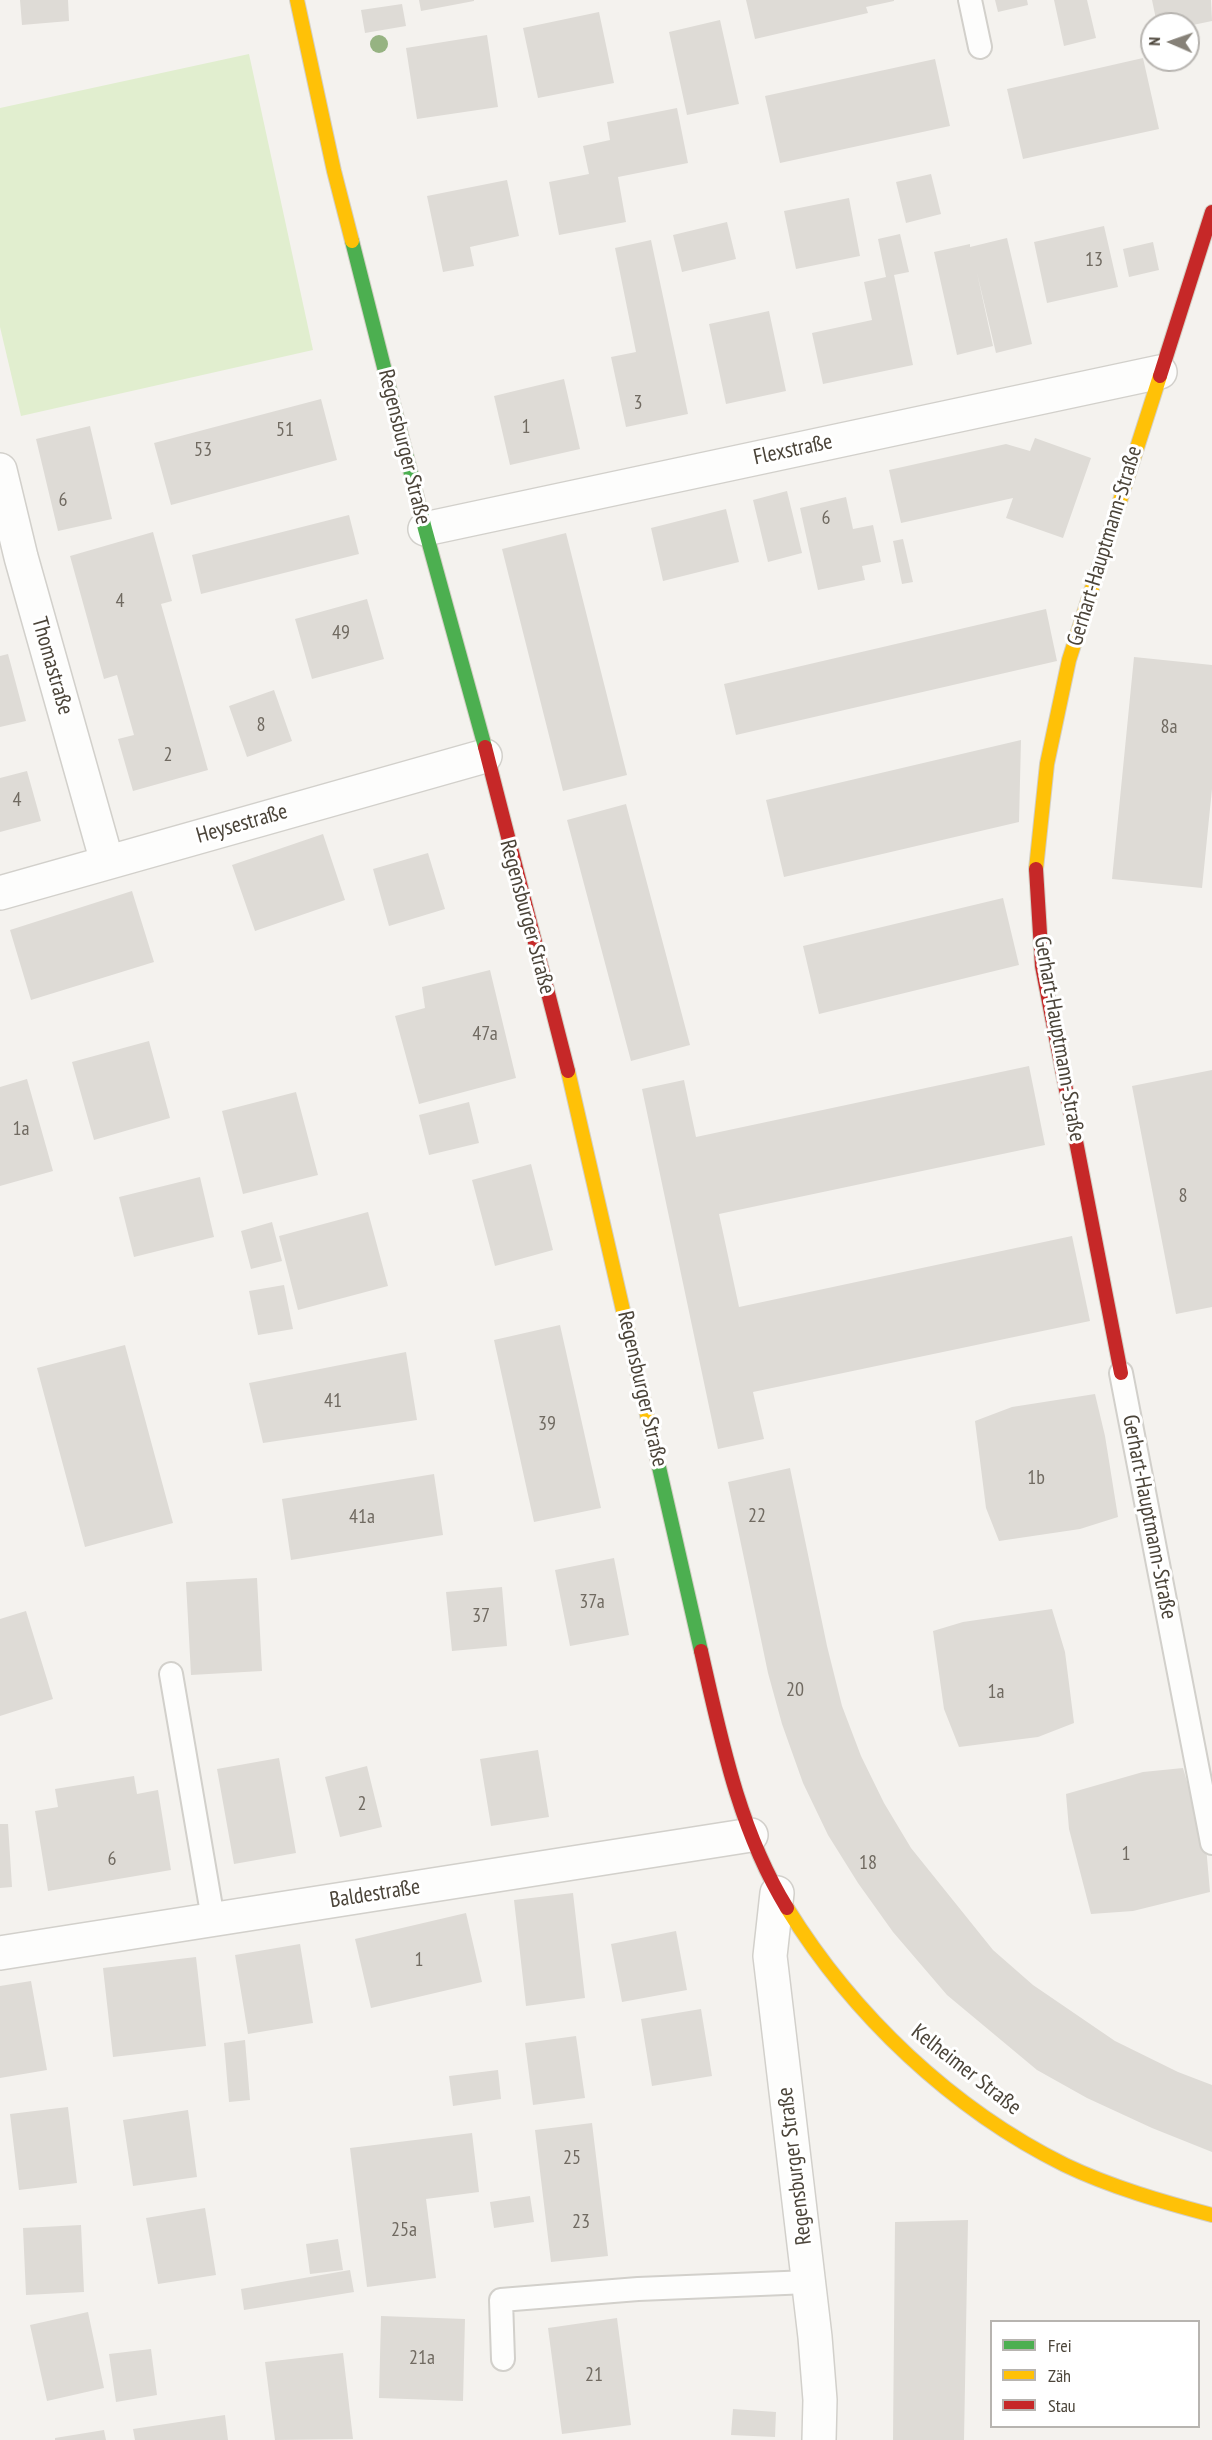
<!DOCTYPE html>
<html>
<head>
<meta charset="utf-8">
<style>
  body { margin:0 }
  #map { position:relative; width:1212px; height:2440px; overflow:hidden; background:#f4f2ee; font-family:"PT Sans Narrow",sans-serif }
  canvas { display:block }
  .legend { position:absolute; left:990px; top:2320px; width:210px; height:108px; box-sizing:border-box; background:#fff; border:2px solid #b7b4b0; margin:0; padding:8px 10px; list-style:none; font-size:18px; color:#4b4439 }
  .legend li { display:flex; align-items:center; gap:12px; height:30px }
  .legend b { width:30px; border:2px solid #b7b4b0 }
  .north { position:absolute; left:1140px; top:12px; width:60px; height:60px; box-sizing:border-box; background:#fff; border:2px solid #b7b4b0; border-radius:50%; rotate:272deg; font-size:16px; font-weight:700; line-height:24px; text-align:center; color:#4b4439 }
  .north::after { content:''; display:block; margin:auto; width:21px; height:27px; background:#868178; clip-path:polygon(50% 0,100% 100%,50% 72%,0 100%) }
</style>
</head>
<body>
<div id="map">
<canvas width="1212" height="2440"></canvas>
<ul class="legend">
<li><b style="height:8px;background:#4caf50"></b>Frei</li>
<li><b style="height:8px;background:#ffc107"></b>Zäh</li>
<li><b style="height:8px;background:#c62828"></b>Stau</li>
</ul>
<div class="north">N</div>
</div>
<script>
const ctx = document.querySelector('canvas').getContext('2d');
ctx.lineJoin = 'round';
function fillPath(path, color) { ctx.fillStyle = color; ctx.fill(path, 'evenodd'); }
function trace(path, color, width, dash) { ctx.strokeStyle = color; ctx.lineWidth = width; ctx.lineCap = dash ? 'butt' : 'round'; ctx.setLineDash(dash || []); ctx.stroke(path); }
function write(font, color, halo, rows, align = 'center') {
  ctx.font = font + ' "PT Sans Narrow",sans-serif'; ctx.lineWidth = 6; ctx.setLineDash([]); ctx.textBaseline = 'middle'; ctx.strokeStyle = halo; ctx.fillStyle = color; for (const [text, x, y, turn = 0] of rows) {
    ctx.save(); ctx.translate(x, y); ctx.rotate((+turn || 0) * Math.PI / 180); ctx.textAlign = isNaN(turn) ? turn : align; if (halo) ctx.strokeText(text, 0, 0); ctx.fillText(text, 0, 0); ctx.restore();
  }
}
const green = new Path2D(`
  M 249,54 L 313,350 L 21,416 L 0,327 L 0,108 Z`);
const building = new Path2D(`
  M 20,0 L 68,0 L 69,21 L 22,25 Z
  M 419,0 L 474,0 L 474,1 L 421,11 Z
  M 746,0 L 894,0 L 894,1 L 866,7 L 868,13 L 755,39 Z
  M 995,0 L 1027,0 L 1028,5 L 998,12 Z
  M 1054,0 L 1087,0 L 1096,38 L 1064,46 Z
  M 1152,0 L 1211,0 L 1212,21 L 1188,26 L 1188,24 L 1157,24 Z
  M 402,4 L 406,26 L 365,33 L 361,10 Z
  M 599,12 L 614,83 L 538,98 L 523,28 Z
  M 720,20 L 739,104 L 687,115 L 669,32 Z
  M 487,35 L 498,107 L 417,119 L 406,48 Z
  M 1143,58 L 1159,129 L 1023,159 L 1007,89 Z
  M 935,59 L 950,126 L 780,163 L 765,96 Z
  M 677,108 L 688,163 L 618,177 L 626,222 L 559,235 L 549,182 L 589,174 L 583,146 L 610,140 L 607,122 Z
  M 931,174 L 941,214 L 906,223 L 896,182 Z
  M 507,180 L 519,236 L 470,247 L 474,266 L 443,272 L 427,196 Z
  M 849,198 L 860,256 L 796,269 L 784,211 Z
  M 727,222 L 736,259 L 682,272 L 673,235 Z
  M 1104,226 L 1118,287 L 1047,303 L 1034,242 Z
  M 900,234 L 909,272 L 894,275 L 913,365 L 823,384 L 812,333 L 872,320 L 864,282 L 886,277 L 878,239 Z
  M 1007,238 L 1032,344 L 996,353 L 977,273 L 993,346 L 957,355 L 934,252 L 970,244 L 970,247 Z
  M 651,240 L 688,414 L 626,427 L 611,357 L 636,352 L 615,248 Z
  M 1153,242 L 1159,270 L 1129,277 L 1123,249 Z
  M 769,311 L 786,391 L 726,404 L 709,324 Z
  M 564,379 L 580,449 L 510,465 L 494,396 Z
  M 321,399 L 337,460 L 171,505 L 154,443 Z
  M 90,426 L 112,519 L 58,531 L 36,439 Z
  M 1035,438 L 1091,458 L 1063,538 L 1006,518 L 1013,498 L 901,523 L 889,470 L 1006,444 L 1030,451 Z
  M 787,491 L 802,553 L 768,562 L 753,500 Z
  M 846,497 L 853,529 L 873,525 L 881,562 L 862,566 L 865,580 L 818,590 L 800,508 Z
  M 726,509 L 739,562 L 663,581 L 651,528 Z
  M 349,515 L 359,554 L 201,594 L 192,555 Z
  M 153,532 L 172,601 L 161,604 L 208,770 L 133,791 L 118,739 L 134,735 L 117,675 L 104,679 L 70,556 Z
  M 566,533 L 627,775 L 563,791 L 502,549 Z
  M 903,539 L 913,582 L 902,584 L 893,541 Z
  M 367,599 L 384,659 L 312,679 L 295,619 Z
  M 1046,609 L 1057,661 L 736,735 L 724,684 Z
  M 8,654 L 26,721 L 0,727 L 0,656 Z
  M 1134,657 L 1212,665 L 1212,789 L 1202,888 L 1112,879 Z
  M 274,690 L 292,741 L 247,757 L 229,706 Z
  M 1021,740 L 1019,822 L 784,877 L 766,800 Z
  M 27,771 L 41,821 L 0,832 L 0,778 Z
  M 626,804 L 690,1045 L 631,1061 L 567,820 Z
  M 323,834 L 345,900 L 255,931 L 232,865 Z
  M 428,853 L 445,909 L 389,926 L 373,869 Z
  M 132,891 L 154,962 L 31,1000 L 10,930 Z
  M 1003,898 L 1019,965 L 819,1014 L 803,946 Z
  M 490,970 L 516,1078 L 419,1104 L 395,1016 L 425,1008 L 422,987 Z
  M 149,1041 L 170,1118 L 94,1140 L 72,1062 Z
  M 1029,1066 L 1045,1145 L 719,1214 L 739,1307 L 1072,1236 L 1090,1321 L 753,1392 L 764,1439 L 718,1449 L 642,1089 L 684,1080 L 696,1137 Z
  M 1212,1070 L 1212,1307 L 1176,1314 L 1132,1086 Z
  M 27,1079 L 53,1171 L 0,1186 L 0,1087 Z
  M 296,1092 L 318,1175 L 243,1194 L 222,1111 Z
  M 469,1102 L 479,1143 L 429,1155 L 419,1115 Z
  M 531,1164 L 553,1250 L 495,1266 L 472,1180 Z
  M 200,1177 L 214,1237 L 134,1257 L 119,1197 Z
  M 368,1212 L 388,1286 L 298,1310 L 279,1236 Z
  M 272,1222 L 282,1261 L 251,1269 L 241,1231 Z
  M 284,1285 L 293,1329 L 258,1335 L 249,1291 Z
  M 560,1325 L 601,1508 L 534,1522 L 494,1340 Z
  M 125,1345 L 173,1523 L 85,1547 L 37,1368 Z
  M 406,1352 L 417,1420 L 263,1443 L 249,1383 Z
  M 1095,1394 L 1105,1436 L 1118,1517 L 1080,1529 L 999,1541 L 986,1508 L 975,1421 L 1012,1407 Z
  M 790,1468 L 827,1646 L 842,1706 L 861,1756 L 884,1803 L 911,1848 L 993,1950 L 1033,1985 L 1115,2041 L 1178,2072 L 1212,2085 L 1212,2152 L 1152,2128 L 1087,2098 L 1037,2070 L 947,1995 L 893,1932 L 858,1883 L 828,1835 L 803,1783 L 782,1724 L 768,1673 L 728,1482 Z
  M 434,1474 L 443,1535 L 291,1560 L 282,1499 Z
  M 614,1558 L 629,1635 L 570,1646 L 555,1570 Z
  M 257,1578 L 262,1671 L 191,1675 L 186,1582 Z
  M 502,1587 L 507,1646 L 452,1651 L 446,1592 Z
  M 1052,1609 L 1065,1652 L 1074,1723 L 1038,1737 L 959,1747 L 944,1709 L 933,1631 L 963,1622 Z
  M 26,1611 L 53,1699 L 0,1716 L 0,1619 Z
  M 538,1750 L 549,1817 L 491,1826 L 480,1759 Z
  M 279,1758 L 296,1853 L 234,1864 L 217,1769 Z
  M 367,1766 L 382,1827 L 340,1837 L 325,1777 Z
  M 1183,1768 L 1206,1846 L 1210,1892 L 1133,1911 L 1091,1914 L 1069,1829 L 1066,1794 L 1143,1772 Z
  M 134,1776 L 137,1794 L 158,1790 L 171,1870 L 48,1891 L 35,1811 L 58,1807 L 55,1789 Z
  M 0,1824 L 8,1824 L 12,1887 L 0,1888 Z
  M 573,1893 L 585,1998 L 526,2006 L 514,1900 Z
  M 466,1913 L 482,1982 L 371,2008 L 355,1939 Z
  M 676,1931 L 687,1990 L 622,2002 L 611,1944 Z
  M 300,1944 L 313,2023 L 248,2034 L 235,1955 Z
  M 196,1957 L 206,2046 L 113,2057 L 103,1968 Z
  M 31,1981 L 47,2070 L 0,2078 L 0,1986 Z
  M 701,2009 L 712,2076 L 652,2086 L 641,2019 Z
  M 576,2036 L 585,2098 L 533,2105 L 525,2043 Z
  M 245,2040 L 250,2100 L 229,2102 L 224,2043 Z
  M 498,2070 L 501,2099 L 453,2106 L 449,2076 Z
  M 68,2107 L 77,2183 L 19,2190 L 10,2114 Z
  M 188,2110 L 197,2177 L 133,2186 L 123,2120 Z
  M 592,2123 L 608,2256 L 551,2262 L 535,2130 Z
  M 472,2133 L 479,2192 L 426,2199 L 436,2278 L 367,2287 L 350,2148 Z
  M 530,2196 L 534,2222 L 494,2228 L 490,2202 Z
  M 205,2208 L 216,2275 L 158,2284 L 146,2218 Z
  M 968,2220 L 964,2440 L 893,2440 L 895,2222 Z
  M 81,2225 L 84,2292 L 26,2295 L 23,2228 Z
  M 338,2239 L 343,2270 L 310,2274 L 306,2244 Z
  M 350,2270 L 354,2292 L 244,2310 L 241,2289 Z
  M 88,2312 L 104,2388 L 47,2401 L 30,2325 Z
  M 381,2316 L 465,2319 L 463,2401 L 379,2398 Z
  M 617,2318 L 631,2425 L 562,2434 L 548,2328 Z
  M 151,2349 L 157,2395 L 116,2402 L 109,2354 Z
  M 343,2353 L 353,2439 L 275,2440 L 265,2362 Z
  M 733,2409 L 776,2412 L 775,2437 L 731,2435 Z
  M 225,2415 L 228,2440 L 135,2440 L 133,2429 Z
  M 104,2430 L 106,2440 L 55,2440 L 55,2438 Z`);
const lane = new Path2D(`
  M 970,0 L 980,47
  M 1121,1373 L 1212,1843
  M 171,1674 L 213,1919
  M 503,2359 L 501,2300 L 638,2289 L 809,2282`);
const street = new Path2D(`
  M 0,470 L 21,557 L 107,862
  M 425,529 L 1160,372
  M 0,893 L 485,756
  M 777,1893 L 770,1956 L 815,2337 L 820,2400 L 819,2440
  M 0,1953 L 751,1835`);
const fast = new Path2D(`
  M 352,241 L 425,529 L 485,747
  M 648,1419 L 701,1651`);
const slow = new Path2D(`
  M 297,0 L 334,171 L 352,241
  M 1036,869 L 1047,764 L 1069,660 L 1160,376
  M 568,1071 L 648,1419
  M 787,1908 C 853,2015 952,2109 1065,2165 C 1111,2187 1163,2202 1212,2215`);
const jam = new Path2D(`
  M 1160,376 L 1212,212
  M 485,747 L 568,1071
  M 1036,869 L 1042,966 L 1121,1373
  M 701,1651 C 721,1739 739,1830 787,1908`);
const trees = [
  [379,44]
];
const numberNames = [
  ["13",1094,260],
  ["3",638,403],
  ["1",526,427],
  ["51",285,430],
  ["53",203,450],
  ["6",63,500],
  ["6",826,518],
  ["4",120,601],
  ["49",341,633],
  ["8",261,725],
  ["8a",1169,727],
  ["2",168,755],
  ["4",17,800],
  ["47a",485,1034],
  ["1a",21,1129],
  ["8",1183,1196],
  ["41",333,1401],
  ["39",547,1424],
  ["1b",1036,1478],
  ["22",757,1516],
  ["41a",362,1517],
  ["37a",592,1602],
  ["37",481,1616],
  ["20",795,1690],
  ["1a",996,1692],
  ["2",362,1804],
  ["1",1126,1854],
  ["6",112,1859],
  ["18",868,1863],
  ["1",419,1960],
  ["25",572,2158],
  ["23",581,2222],
  ["25a",404,2230],
  ["21a",422,2358],
  ["21",594,2375]
];
const streetNames = [
  ["Regensburger Straße",404,447,76],
  ["Flexstraße",793,450,-12],
  ["Gerhart-Hauptmann-Straße",1105,546,-73],
  ["Thomastraße",52,666,74],
  ["Heysestraße",242,824,-16],
  ["Regensburger Straße",527,917,75],
  ["Gerhart-Hauptmann-Straße",1059,1039,80],
  ["Regensburger Straße",642,1389,77],
  ["Gerhart-Hauptmann-Straße",1149,1517,79],
  ["Baldestraße",375,1894,-9],
  ["Kelheimer Straße",966,2070,38],
  ["Regensburger Straße",795,2166,-97]
];
fillPath(green, '#e1eecf');
fillPath(building, '#dedbd6');
trace(lane, '#d2d0cb', 26);
trace(street, '#d2d0cb', 36);
trace(fast, '#d3cfc5', 16);
trace(slow, '#d3cfc5', 16);
trace(jam, '#d3cfc5', 16);
trace(lane, '#fdfdfc', 22);
trace(street, '#fdfdfc', 33);
trace(fast, '#4caf50', 14);
trace(slow, '#ffc107', 14);
trace(jam, '#c62828', 14);
ctx.fillStyle = '#96b382';
for (const [x, y] of trees) { ctx.beginPath(); ctx.arc(x, y, 9, 0, 2 * Math.PI); ctx.fill(); }
write('20px', '#706a61', null, numberNames);
write('22px', '#4b4439', '#fff', streetNames);
</script>
</body>
</html>
